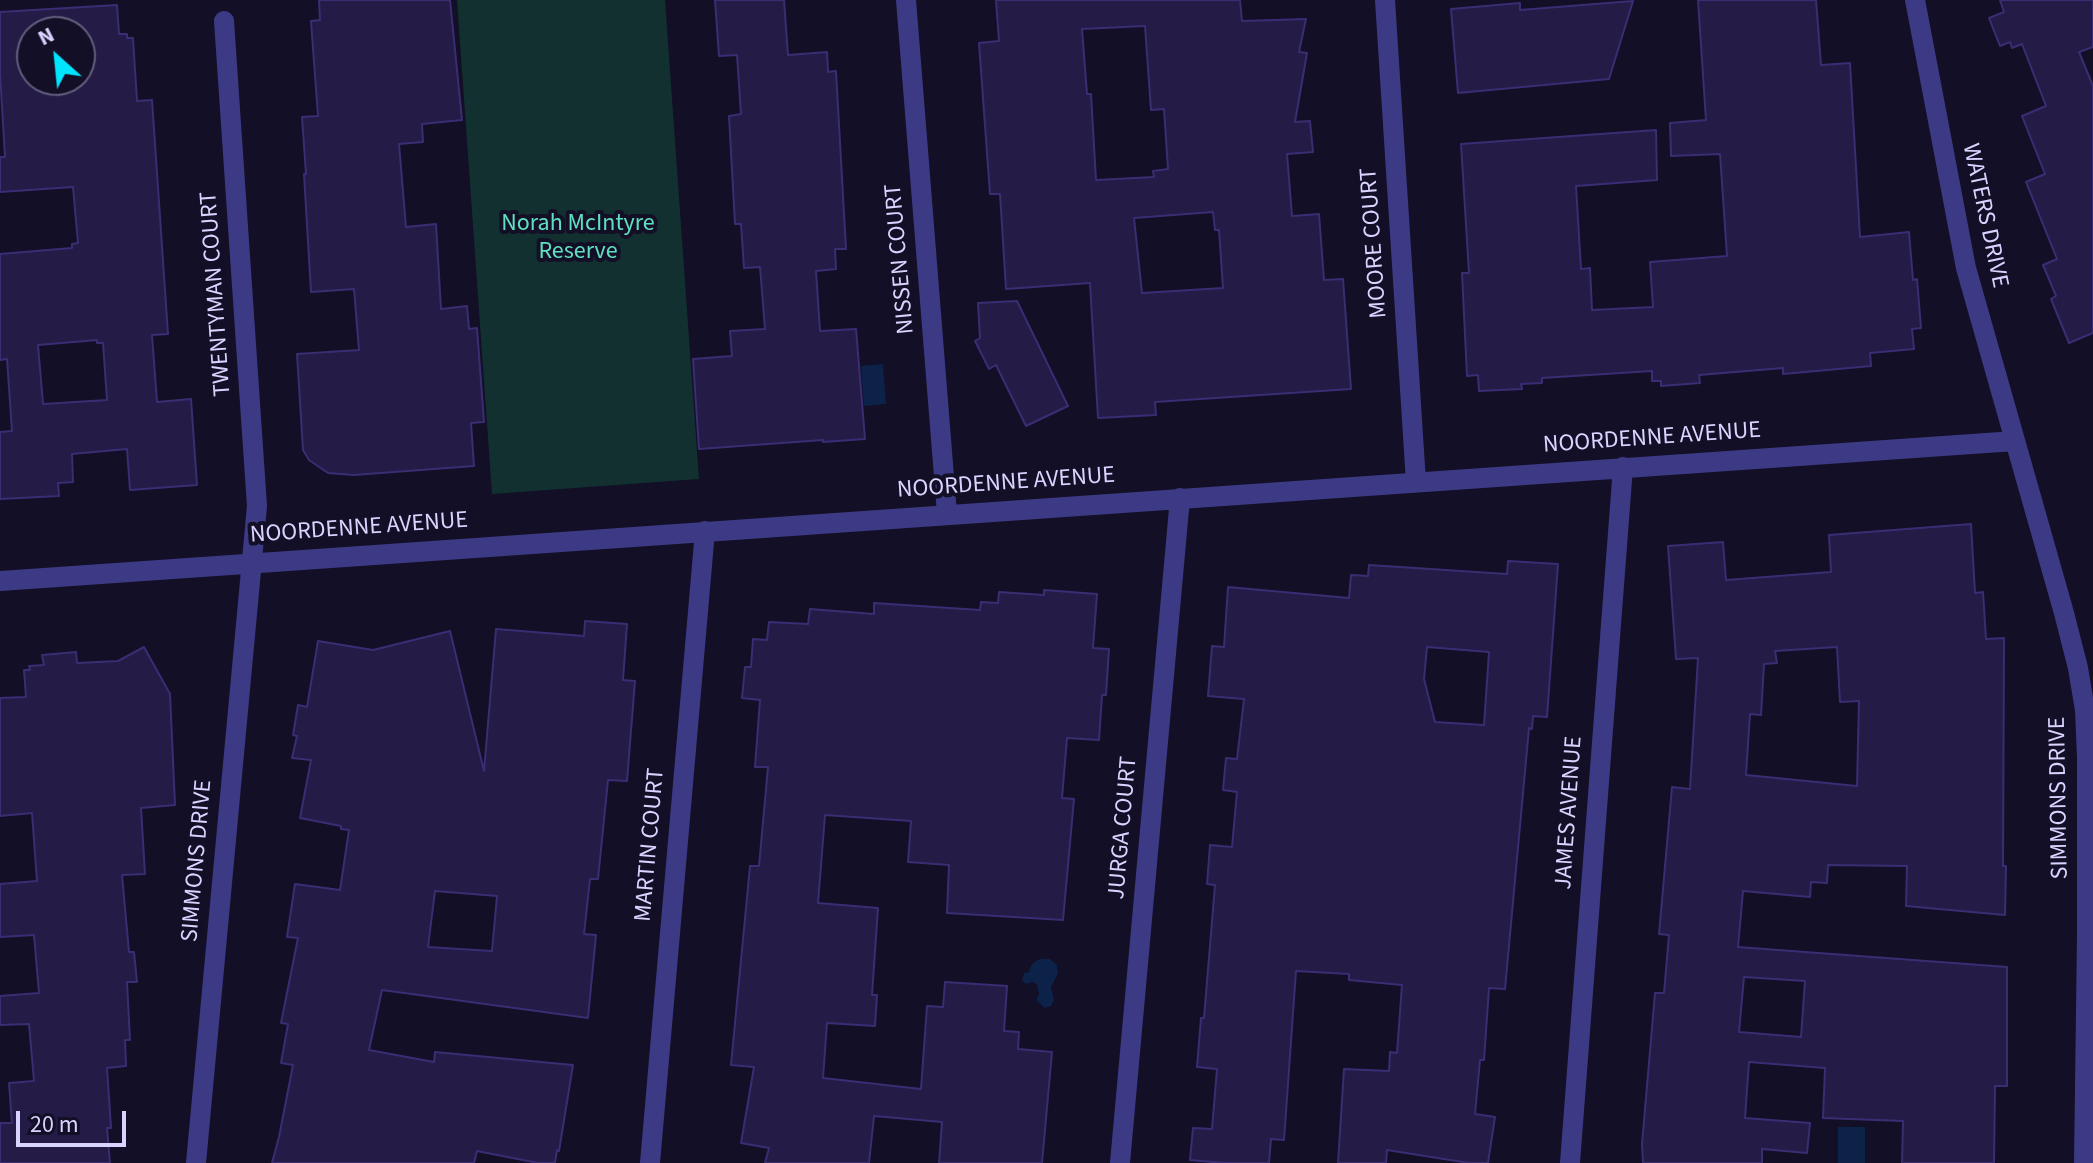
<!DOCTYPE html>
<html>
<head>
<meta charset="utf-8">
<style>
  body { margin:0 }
  #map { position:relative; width:2093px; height:1163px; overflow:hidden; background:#130f26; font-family:"Source Sans 3",sans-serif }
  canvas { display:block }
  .north { position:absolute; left:16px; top:16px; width:80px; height:80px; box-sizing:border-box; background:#130f26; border:2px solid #625e7d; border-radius:50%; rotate:333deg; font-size:22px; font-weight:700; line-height:32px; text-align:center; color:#d9d4ff }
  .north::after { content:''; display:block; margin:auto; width:28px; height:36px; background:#00e5ff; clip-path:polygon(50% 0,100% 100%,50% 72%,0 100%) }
  .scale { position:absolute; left:16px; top:1111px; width:110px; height:36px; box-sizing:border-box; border:4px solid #d9d4ff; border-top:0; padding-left:10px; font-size:24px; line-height:28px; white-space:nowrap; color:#d9d4ff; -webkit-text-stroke:6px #130f26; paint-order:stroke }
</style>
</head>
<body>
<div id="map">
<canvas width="2093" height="1163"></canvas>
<div class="north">N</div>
<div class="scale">20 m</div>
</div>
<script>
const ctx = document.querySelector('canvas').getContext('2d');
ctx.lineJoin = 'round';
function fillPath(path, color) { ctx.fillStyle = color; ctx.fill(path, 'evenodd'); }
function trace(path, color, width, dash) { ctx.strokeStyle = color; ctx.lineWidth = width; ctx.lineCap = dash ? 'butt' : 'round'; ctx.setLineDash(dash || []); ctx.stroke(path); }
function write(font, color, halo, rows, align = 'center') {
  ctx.font = font + ' "Source Sans 3",sans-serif'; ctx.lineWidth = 8; ctx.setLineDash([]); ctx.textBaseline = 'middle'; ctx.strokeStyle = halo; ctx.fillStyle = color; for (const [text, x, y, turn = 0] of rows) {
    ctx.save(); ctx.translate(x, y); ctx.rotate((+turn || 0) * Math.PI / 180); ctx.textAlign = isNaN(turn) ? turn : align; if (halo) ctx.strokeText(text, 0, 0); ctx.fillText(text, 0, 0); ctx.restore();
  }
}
const green = new Path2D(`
  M 457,0 L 665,0 L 699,479 L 492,494 Z`);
const water = new Path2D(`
  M 883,364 L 886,404 L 864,406 L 861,366 Z
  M 1041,959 L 1050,959 L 1057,965 L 1058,973 L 1051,987 L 1054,1000 L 1051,1006 L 1045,1008 L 1036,1000 L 1039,994 L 1037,985 L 1033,982 L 1026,984 L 1022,980 L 1024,973 L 1029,972 C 1031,965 1033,961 1041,959 Z
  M 1838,1127 L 1865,1127 L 1865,1163 L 1838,1163 Z`);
const building = new Path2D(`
  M 319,0 L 450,0 L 462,120 L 422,124 L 423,142 L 399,144 L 406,227 L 436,224 L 441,309 L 467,306 L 469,329 L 477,328 L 484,422 L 471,423 L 474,466 L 354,475 L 328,473 L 309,460 L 303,450 L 297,354 L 359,350 L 354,289 L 311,292 L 304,174 L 306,174 L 302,117 L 318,116 L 311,21 L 320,20 Z
  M 715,0 L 784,0 L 788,55 L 827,52 L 828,72 L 836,71 L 846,249 L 835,249 L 836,269 L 816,271 L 820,331 L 856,329 L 865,439 L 823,442 L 823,440 L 699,449 L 693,359 L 732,356 L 730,331 L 765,329 L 760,267 L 744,268 L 741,224 L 735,224 L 729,116 L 741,114 L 737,55 L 719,56 Z
  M 996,0 L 1240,0 L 1242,21 L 1306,19 L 1299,52 L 1307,53 L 1295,122 L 1310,121 L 1313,152 L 1287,154 L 1292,216 L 1319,214 L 1324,280 L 1343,279 L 1351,389 L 1155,402 L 1156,415 L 1098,418 L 1090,283 L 1006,289 L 1000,194 L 990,194 L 979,43 L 999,41 ZM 1145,26 L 1151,110 L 1164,109 L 1168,169 L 1153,171 L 1154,177 L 1096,180 L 1091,94 L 1087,94 L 1082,29 ZM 1213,212 L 1215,230 L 1219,230 L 1223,288 L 1142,293 L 1134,218 Z
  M 1698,0 L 1816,0 L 1821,65 L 1850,63 L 1860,237 L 1909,232 L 1913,280 L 1917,279 L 1921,328 L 1912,329 L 1914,349 L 1870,353 L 1871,366 L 1783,374 L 1783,368 L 1699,375 L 1700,383 L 1661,386 L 1661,381 L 1652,381 L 1652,371 L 1542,378 L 1542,383 L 1521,384 L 1522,389 L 1479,391 L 1478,375 L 1467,376 L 1462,273 L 1469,273 L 1461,144 L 1656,130 L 1657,180 L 1576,186 L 1581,269 L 1590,268 L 1592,310 L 1653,307 L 1650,262 L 1727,256 L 1720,154 L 1671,156 L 1670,123 L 1706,120 Z
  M 2000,0 L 2093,0 L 2093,47 L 2079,52 L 2093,86 L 2093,333 L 2069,343 L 2051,299 L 2056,296 L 2043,265 L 2057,259 L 2026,182 L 2045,174 L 2022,116 L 2046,106 L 2022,44 L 2012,48 L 2010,42 L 2000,46 L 1989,18 L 2004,12 Z
  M 1633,1 L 1609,79 L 1458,93 L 1451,9 L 1520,3 L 1520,10 Z
  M 117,5 L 119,34 L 127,34 L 127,38 L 133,38 L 137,101 L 152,100 L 168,334 L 152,335 L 157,402 L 191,399 L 197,485 L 130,490 L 127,449 L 72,454 L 73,482 L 58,483 L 59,496 L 0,499 L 0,432 L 12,431 L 7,359 L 0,360 L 0,254 L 72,248 L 72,244 L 78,243 L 73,187 L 0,192 L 0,157 L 5,157 L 0,73 L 0,12 ZM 32,32 L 80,32 L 80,80 L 32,80 ZM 97,340 L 97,343 L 103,343 L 107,400 L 43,404 L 38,345 Z
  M 1017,301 L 1068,406 L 1026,426 L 996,365 L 989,369 L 975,341 L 980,338 L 978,303 Z
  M 1971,524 L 1975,593 L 1983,592 L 1986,639 L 2004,638 L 2003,866 L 2006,866 L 2005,915 L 1906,906 L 1907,866 L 1828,865 L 1827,883 L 1811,882 L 1810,897 L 1743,891 L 1738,947 L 2007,967 L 2007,1086 L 1995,1086 L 1994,1163 L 1902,1163 L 1903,1121 L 1823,1118 L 1825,1068 L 1749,1062 L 1745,1118 L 1810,1123 L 1807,1153 L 1762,1149 L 1762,1163 L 1643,1163 L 1642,1144 L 1655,993 L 1664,993 L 1669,935 L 1659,934 L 1672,787 L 1690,789 L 1698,658 L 1676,659 L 1668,546 L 1723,542 L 1726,580 L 1831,572 L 1829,535 ZM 1837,647 L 1840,702 L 1859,701 L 1857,786 L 1746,775 L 1750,714 L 1761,715 L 1764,664 L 1777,663 L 1775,651 ZM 1744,977 L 1805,981 L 1801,1037 L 1739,1032 Z
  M 1508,561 L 1558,564 L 1547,717 L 1533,716 L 1532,729 L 1529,728 L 1505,989 L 1489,988 L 1484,1060 L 1480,1060 L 1475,1114 L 1495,1117 L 1488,1163 L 1469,1163 L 1387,1150 L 1386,1163 L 1338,1163 L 1344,1069 L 1389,1071 L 1390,1052 L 1397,1053 L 1402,985 L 1349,980 L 1349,974 L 1296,971 L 1284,1140 L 1271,1139 L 1269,1163 L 1224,1163 L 1190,1160 L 1193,1128 L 1212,1129 L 1217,1069 L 1197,1067 L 1201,1018 L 1204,1018 L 1215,885 L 1207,884 L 1210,845 L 1232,847 L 1237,792 L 1223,790 L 1226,758 L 1237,759 L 1244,699 L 1208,696 L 1212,646 L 1224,647 L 1228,587 L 1349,598 L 1351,575 L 1368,576 L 1369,565 L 1507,574 ZM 1427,647 L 1489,652 L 1484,725 L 1435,722 L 1424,679 Z
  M 1044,590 L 1097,594 L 1093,648 L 1109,649 L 1106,695 L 1102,695 L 1099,740 L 1067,738 L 1062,798 L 1074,799 L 1063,920 L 947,913 L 949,865 L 908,862 L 911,821 L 825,815 L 818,903 L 878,908 L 872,995 L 877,995 L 875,1026 L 827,1023 L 823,1078 L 921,1089 L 927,1006 L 943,1007 L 945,982 L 1007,986 L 1004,1031 L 1019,1032 L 1018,1049 L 1052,1052 L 1042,1163 L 939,1163 L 942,1122 L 874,1116 L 869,1163 L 765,1163 L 769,1148 L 741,1143 L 754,1067 L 731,1065 L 750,866 L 759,866 L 768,767 L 755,767 L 760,700 L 742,698 L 745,667 L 751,667 L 753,639 L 767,640 L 769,622 L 808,624 L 810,609 L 874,614 L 874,603 L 980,610 L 981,602 L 998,603 L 999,592 L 1044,595 Z
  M 585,621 L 627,624 L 623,680 L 635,681 L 627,781 L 608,780 L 598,879 L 590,879 L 584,934 L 596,935 L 588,1018 L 382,990 L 369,1050 L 434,1062 L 435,1052 L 573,1065 L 559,1151 L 557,1150 L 555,1163 L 538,1163 L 477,1151 L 474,1163 L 272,1163 L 279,1137 L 293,1065 L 281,1063 L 288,1024 L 281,1023 L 298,938 L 287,937 L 295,884 L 340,890 L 349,830 L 341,829 L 341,826 L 300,818 L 311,760 L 292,758 L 297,736 L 293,735 L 298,705 L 307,707 L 318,641 L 373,650 L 450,631 L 484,771 L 496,629 L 584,636 ZM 435,891 L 497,896 L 492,951 L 428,947 Z
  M 144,647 L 170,694 L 175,805 L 141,808 L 145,874 L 122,875 L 129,952 L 134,952 L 137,982 L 127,982 L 130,1040 L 125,1040 L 126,1066 L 107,1068 L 111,1128 L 107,1128 L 110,1163 L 0,1163 L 0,1123 L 12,1123 L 9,1083 L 34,1081 L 29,1024 L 0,1025 L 0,996 L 39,993 L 34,935 L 0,937 L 0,884 L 37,881 L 32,813 L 0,816 L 0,698 L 26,697 L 24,670 L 30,670 L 29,666 L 44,665 L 42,655 L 76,652 L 77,663 L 118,661 Z`);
const minor = new Path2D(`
  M 906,0 L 947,514
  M 1385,0 L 1416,482
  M 1915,0 L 1966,268 L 2064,613 L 2078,668 L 2085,710 L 2087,757 L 2087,936 L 2084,1163
  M 0,581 L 2015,441
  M 196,1163 L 257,506 L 224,21
  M 650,1163 L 705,531
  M 1120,1163 L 1180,498
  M 1570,1163 L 1623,467`);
const streetNames = [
  ["WATERS DRIVE",1984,216,78],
  ["MOORE COURT",1375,243,-94],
  ["NISSEN COURT",901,259,-95],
  ["TWENTYMAN COURT",217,294,-94],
  ["NOORDENNE AVENUE",1652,439,-4],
  ["NOORDENNE AVENUE",1006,484,-4],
  ["NOORDENNE AVENUE",359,529,-4],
  ["SIMMONS DRIVE",2060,798,-91],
  ["JAMES AVENUE",1570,813,-86],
  ["JURGA COURT",1124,828,-85],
  ["MARTIN COURT",651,845,-85],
  ["SIMMONS DRIVE",198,861,-85]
];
const parkNames = [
  ["Norah McIntyre",578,225],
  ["Reserve",578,253]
];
fillPath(green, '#12302f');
fillPath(water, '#0c2248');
fillPath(building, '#241b47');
trace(building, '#3b2d73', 2);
trace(minor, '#3d3a85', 20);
write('24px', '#d9d4ff', '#130f26', streetNames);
write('24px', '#5fe0c0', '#130f26', parkNames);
</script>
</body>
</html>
